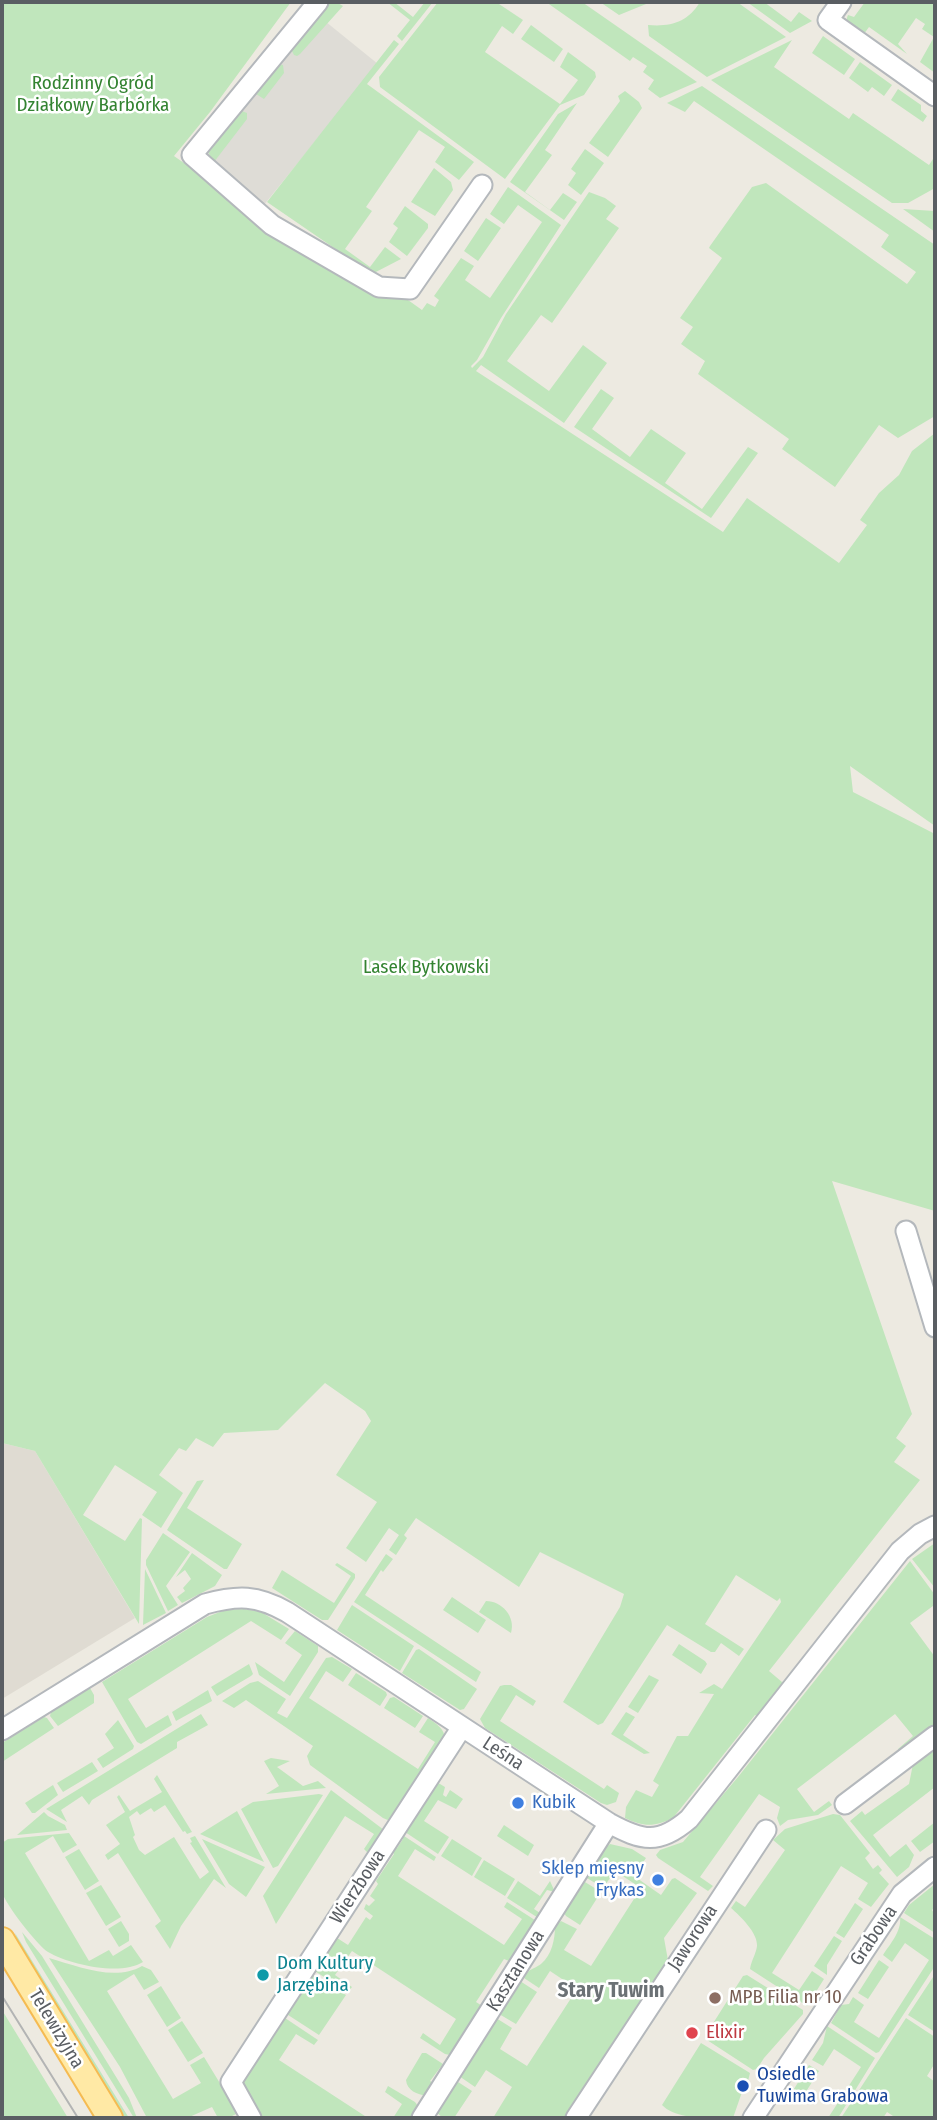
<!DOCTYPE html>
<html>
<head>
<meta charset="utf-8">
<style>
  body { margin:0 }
  #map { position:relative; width:937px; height:2120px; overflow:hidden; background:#edeae1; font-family:"Fira Sans Condensed",sans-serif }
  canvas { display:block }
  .frame { position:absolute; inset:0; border:4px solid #5a5e63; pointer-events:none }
</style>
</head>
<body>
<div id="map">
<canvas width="937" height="2120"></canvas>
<div class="frame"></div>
</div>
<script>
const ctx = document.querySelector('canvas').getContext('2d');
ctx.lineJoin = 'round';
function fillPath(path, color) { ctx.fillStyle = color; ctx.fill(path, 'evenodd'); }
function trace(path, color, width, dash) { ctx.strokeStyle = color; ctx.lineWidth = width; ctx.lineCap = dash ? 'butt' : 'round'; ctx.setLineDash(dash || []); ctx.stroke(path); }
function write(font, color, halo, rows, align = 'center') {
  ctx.font = font + ' "Fira Sans Condensed",sans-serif'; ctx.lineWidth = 5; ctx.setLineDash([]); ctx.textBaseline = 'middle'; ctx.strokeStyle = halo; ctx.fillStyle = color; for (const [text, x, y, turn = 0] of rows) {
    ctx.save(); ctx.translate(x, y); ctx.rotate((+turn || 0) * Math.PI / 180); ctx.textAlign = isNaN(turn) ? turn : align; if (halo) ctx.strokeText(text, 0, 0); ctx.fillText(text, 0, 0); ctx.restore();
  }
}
const industrial = new Path2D(`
  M 315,13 L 378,64 L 263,206 L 200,154 Z`);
const education = new Path2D(`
  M 2,1443 L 35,1451 L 135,1618 L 2,1699 Z`);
const green = new Path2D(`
  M 2,2 L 291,2 L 210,112 L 174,156 L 360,287 L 401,295 L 422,310 L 427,303 L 435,307 L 439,300 L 434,296 L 461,258 L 474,266 L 465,280 L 490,298 L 542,222 L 518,205 L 504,224 L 490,214 L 508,187 L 561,225 L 501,318 L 477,360 L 471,366 L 472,368 L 483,357 L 506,314 L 589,192 L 605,198 L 616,206 L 606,219 L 619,228 L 552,323 L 541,315 L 507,361 L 549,391 L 583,345 L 607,363 L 564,423 L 481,365 L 476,371 L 723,532 L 747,498 L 839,563 L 867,525 L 860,520 L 879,493 L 899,475 L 912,451 L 935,433 L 935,826 L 850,766 L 853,792 L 935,834 L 935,1211 L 832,1181 L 912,1414 L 896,1438 L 906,1446 L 894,1462 L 920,1480 L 769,1671 L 782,1682 L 787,1680 L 758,1717 L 755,1715 L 673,1818 C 655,1827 643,1827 625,1818 L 626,1807 L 636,1790 L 652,1797 L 659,1785 L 653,1781 L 677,1736 L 688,1736 L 714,1694 L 699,1693 L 714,1684 L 722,1689 L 781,1602 L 780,1598 L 777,1601 L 736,1575 L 705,1624 L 744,1649 L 739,1656 L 721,1643 L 715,1652 L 711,1652 L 667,1625 L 603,1723 L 598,1725 L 563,1702 L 620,1607 L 624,1594 L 540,1552 L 519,1587 L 416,1518 L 404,1535 L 407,1538 L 396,1555 L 389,1550 L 399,1535 L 389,1528 L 366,1562 L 346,1548 L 377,1502 L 336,1475 L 371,1421 L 365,1411 L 325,1383 L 278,1430 L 224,1433 L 213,1447 L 196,1438 L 186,1451 L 179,1448 L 159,1475 L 183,1493 L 161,1528 L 142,1515 L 157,1492 L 115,1465 L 83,1515 L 125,1541 L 140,1518 L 142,1519 L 139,1624 L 35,1451 L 2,1443 Z
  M 329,2 L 336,2 L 343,6 L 300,54 L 297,56 L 294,55 L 291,49 Z
  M 387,2 L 394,2 L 413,17 L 425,2 L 433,2 L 402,41 L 397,36 L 410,20 Z
  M 438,2 L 496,2 L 523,20 L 513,34 L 502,26 L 485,52 L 560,104 L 578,80 L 560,67 L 568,52 L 595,72 L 596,77 L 584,95 L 560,105 L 505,179 L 380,87 L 379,77 Z
  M 546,2 L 582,2 L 697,82 L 660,98 L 648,89 L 654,80 L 643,72 L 647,66 L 633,57 L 630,61 Z
  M 600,2 L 651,2 L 619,15 Z
  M 700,2 L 737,2 L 786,37 L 707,77 L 649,36 L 648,25 C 671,27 688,22 700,2 Z
  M 747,2 L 764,2 L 791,22 L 799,12 L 812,21 L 790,33 Z
  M 865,2 L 935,2 L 935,73 L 920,62 L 934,37 L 922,29 L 925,24 L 916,18 L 898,44 L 907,54 L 869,27 L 861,38 C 852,31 843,26 848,15 L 854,17 Z
  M 531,25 L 563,49 L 554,62 L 521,39 Z
  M 823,36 L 855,59 L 844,75 L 812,53 Z
  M 394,40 L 399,44 L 367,84 L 474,162 L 459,180 L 435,162 L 445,147 L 419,130 L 366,207 L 372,211 L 345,249 L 370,267 L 385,247 L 401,259 L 372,274 L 267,202 Z
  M 792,40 L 774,67 L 849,119 L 853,113 L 929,165 L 935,156 L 935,188 L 908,203 L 892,203 L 711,80 Z
  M 860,62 L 892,85 L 884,96 L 872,87 L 868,92 L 849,78 Z
  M 279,64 L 283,65 L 284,73 L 264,99 L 256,94 Z
  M 702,86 L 935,245 L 935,416 L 898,438 L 879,425 L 835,487 L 782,449 L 789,439 L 698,374 L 705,361 L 681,344 L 693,327 L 680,318 L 722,258 L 709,248 L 710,246 L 752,187 L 766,183 L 907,284 L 916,272 L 881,247 L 889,235 L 719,118 L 694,101 L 685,112 L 667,103 Z
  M 898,89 L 921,105 L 921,111 L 927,116 L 923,122 L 891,100 Z
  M 625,91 L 639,102 L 642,108 L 608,157 L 589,143 L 620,101 L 618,96 Z
  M 577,103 L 545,150 L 552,155 L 525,192 L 550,210 L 563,193 L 577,202 L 564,220 L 510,182 L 558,114 Z
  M 242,111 L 247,113 L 247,119 L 214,162 L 209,154 L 209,150 Z
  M 585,149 L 604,163 L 581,195 L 568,185 L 576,173 L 571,169 Z
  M 434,168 L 451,182 L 453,190 L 435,216 L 411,202 Z
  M 405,206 L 428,224 L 428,228 L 407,256 L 389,242 L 398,228 L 393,224 Z
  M 903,209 L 935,211 L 935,232 Z
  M 486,218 L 501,228 L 478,261 L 464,251 Z
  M 601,389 L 614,398 L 592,429 L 630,457 L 651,429 L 686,453 L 665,483 L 702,509 L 748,447 L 758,453 L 711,518 L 574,427 Z
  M 204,1480 L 187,1508 L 242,1544 L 227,1569 L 224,1569 L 167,1530 L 197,1481 Z
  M 163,1533 L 190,1552 L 166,1586 L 178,1605 L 168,1611 L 146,1565 L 146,1560 Z
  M 935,1543 L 935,1588 L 912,1559 Z
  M 192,1553 L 222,1575 L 215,1586 L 182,1603 L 177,1597 L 185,1591 L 183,1588 L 191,1579 L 185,1570 L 176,1577 Z
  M 386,1554 L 393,1559 L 383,1572 L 381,1570 L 365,1595 L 481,1672 L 476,1682 L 354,1602 Z
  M 910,1561 L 935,1595 L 935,1608 L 933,1606 L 910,1623 L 935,1657 L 935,1727 L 901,1753 L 898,1749 L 913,1736 L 895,1714 L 797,1789 L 814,1812 L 829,1801 L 832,1805 L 818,1815 L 788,1820 L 780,1826 L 777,1818 L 780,1807 L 759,1794 L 700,1877 L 713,1886 L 708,1891 L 658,1858 L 656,1855 L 660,1850 L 683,1842 L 738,1777 Z
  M 337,1563 L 355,1574 L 355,1578 L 328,1620 L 322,1620 L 272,1588 L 282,1570 L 334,1603 L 351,1576 L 335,1565 Z
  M 145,1569 L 166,1613 L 143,1625 Z
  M 452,1597 L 486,1620 L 478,1633 L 443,1610 Z
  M 486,1601 C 502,1601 516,1617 511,1633 L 479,1612 Z
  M 352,1605 L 414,1646 L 400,1671 L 337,1630 Z
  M 244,1609 L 261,1612 L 289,1629 L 281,1640 L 251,1621 L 128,1699 L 146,1728 L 168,1715 L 172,1725 L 141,1744 L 137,1742 L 102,1682 L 207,1617 L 225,1610 Z
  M 295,1631 L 318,1646 L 318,1652 L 290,1696 L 259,1675 L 255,1662 L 284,1682 L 302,1655 L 285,1643 Z
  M 679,1644 L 705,1661 L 707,1664 L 701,1674 L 672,1655 Z
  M 419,1649 L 477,1689 L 464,1709 L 460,1710 L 402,1673 L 416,1650 Z
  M 332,1657 L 352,1669 L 343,1682 L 326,1671 L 309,1698 L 418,1769 L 435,1742 L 419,1732 L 428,1718 C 437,1724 445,1729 445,1740 L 390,1821 L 383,1818 L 310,1765 L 307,1756 L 313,1746 L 246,1700 L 234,1708 L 222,1701 L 250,1683 L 258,1681 L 286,1699 L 277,1713 L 287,1718 L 326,1658 Z
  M 249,1664 L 253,1674 L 251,1676 L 217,1696 L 211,1687 Z
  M 356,1673 L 386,1692 L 387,1695 L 380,1706 L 348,1685 Z
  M 649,1675 L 659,1680 L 638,1713 L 628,1707 Z
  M 504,1685 L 511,1685 L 536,1701 L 533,1706 L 516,1695 L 500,1721 L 604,1789 L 607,1785 L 619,1793 L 616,1802 L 607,1805 L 601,1803 L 485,1728 L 480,1719 L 500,1686 Z
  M 90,1688 L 94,1695 L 94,1703 L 58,1726 L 50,1716 L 51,1712 Z
  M 208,1690 L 212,1701 L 176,1721 L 172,1712 Z
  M 394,1697 L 423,1716 L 415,1728 L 384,1708 L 390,1698 Z
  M 626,1712 L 635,1717 L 623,1735 L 650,1753 L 644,1754 L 611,1734 Z
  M 201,1714 L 208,1725 L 177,1742 L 177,1748 L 92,1800 L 89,1805 L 82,1796 L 61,1810 L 67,1822 L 46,1809 Z
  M 44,1717 L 47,1718 L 54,1728 L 2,1762 L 2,1743 Z
  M 118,1720 L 134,1746 L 133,1749 L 103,1768 L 97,1759 L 114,1748 L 105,1734 Z
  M 935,1750 L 935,1787 L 873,1835 L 890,1857 L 906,1844 L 914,1855 L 909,1867 L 897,1877 L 850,1821 L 862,1811 L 865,1815 L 909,1784 L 913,1764 Z
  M 271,1758 L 290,1761 L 277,1767 L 303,1786 L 318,1781 L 326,1788 L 266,1794 L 279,1786 L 264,1761 Z
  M 92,1762 L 98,1771 L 63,1792 L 57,1783 Z
  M 157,1775 L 192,1832 L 187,1834 L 185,1831 L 183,1832 L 165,1805 L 154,1812 L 151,1808 L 140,1815 L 137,1811 L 129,1817 L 135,1835 L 133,1837 L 139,1850 L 145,1855 L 174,1837 L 200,1879 L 209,1872 L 190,1843 L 192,1842 L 190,1838 L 195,1836 L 226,1888 L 214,1879 L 181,1926 L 170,1949 L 155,1926 L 161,1921 L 118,1853 L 108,1860 L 105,1855 L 120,1844 L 106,1825 L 125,1812 L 117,1797 L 119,1795 L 130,1811 L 162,1792 L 154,1779 Z
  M 435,1781 L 445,1787 L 443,1795 L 446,1797 L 450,1790 L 463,1799 L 456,1809 L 438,1800 L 424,1821 L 449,1837 L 438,1854 L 402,1830 Z
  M 53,1785 L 58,1795 L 35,1813 L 32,1813 L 25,1803 Z
  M 331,1790 L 384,1830 L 371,1856 L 364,1849 L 374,1834 L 345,1816 L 276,1924 L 263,1896 Z
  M 319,1794 L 323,1795 L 278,1866 L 273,1868 L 241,1809 L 253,1802 Z
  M 237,1811 L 264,1862 L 200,1834 Z
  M 44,1812 L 48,1816 L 65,1825 L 67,1830 L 17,1835 Z
  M 833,1814 L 840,1815 L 870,1853 L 865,1858 L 873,1869 L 878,1865 L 882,1870 L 879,1873 L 889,1884 L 871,1907 L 858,1899 L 868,1883 L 841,1866 L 772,1973 L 799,1990 L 812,1971 L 824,1979 L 807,2006 L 750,1969 C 751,1961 756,1954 757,1946 C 758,1933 740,1916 731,1908 L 736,1901 L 745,1907 L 785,1850 L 773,1840 L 785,1829 Z
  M 935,1822 L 935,1841 L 920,1852 L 911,1841 Z
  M 504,1825 L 534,1845 L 528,1856 L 497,1836 Z
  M 69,1833 L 77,1845 L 63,1853 L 53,1836 L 25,1853 L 89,1961 L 109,1950 L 113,1956 L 131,1945 L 143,1962 C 121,1976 70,1965 48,1952 C 38,1946 5,1904 2,1892 C 0,1878 2,1858 2,1843 L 8,1839 Z
  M 401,1834 L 436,1857 L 434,1861 L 415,1849 L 398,1876 L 504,1945 L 522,1919 L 504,1907 L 507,1902 L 541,1924 L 537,1930 L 529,1931 L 509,1961 L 504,1959 L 476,2002 L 487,2009 L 474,2019 L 450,2055 L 445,2054 L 420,2038 L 423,2033 L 440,2045 L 456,2019 L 352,1951 L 335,1975 L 352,1987 L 348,1992 L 313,1970 L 334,1936 L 348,1945 L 366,1917 L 370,1920 L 373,1916 L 364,1909 L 366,1904 L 369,1906 L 375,1900 L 370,1896 L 378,1884 L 376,1881 L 394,1854 L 390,1849 L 392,1846 L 397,1848 L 403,1839 Z
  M 202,1839 L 265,1867 L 246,1897 L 229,1884 Z
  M 452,1839 L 482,1858 L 472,1876 L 441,1856 Z
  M 610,1844 L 632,1849 L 646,1858 L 634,1876 L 661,1895 L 672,1879 L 675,1878 L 697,1893 L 664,1938 L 669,1966 L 566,2118 L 493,2118 L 512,2087 L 486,2070 L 475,2087 L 459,2076 L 496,2018 L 512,2028 L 500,2049 L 527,2066 L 577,1989 L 550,1971 L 539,1988 L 524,1978 C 530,1967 533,1970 541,1964 C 552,1955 555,1939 555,1926 L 561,1921 L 577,1929 L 564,1950 L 591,1966 L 641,1888 L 615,1871 L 603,1888 L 587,1878 L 605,1848 Z
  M 79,1849 L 99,1881 L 85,1890 L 65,1857 Z
  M 484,1860 L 515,1879 L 505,1896 L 474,1877 Z
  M 518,1881 L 540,1896 L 550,1881 L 555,1892 L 547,1890 L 534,1909 L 546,1917 L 543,1921 L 507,1898 Z
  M 585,1882 L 601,1892 L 580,1925 L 566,1916 L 564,1913 Z
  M 935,1884 L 935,1907 L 932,1910 L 935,1915 L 935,1933 L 904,1913 L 909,1905 Z
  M 101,1885 L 121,1917 L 106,1926 L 86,1893 Z
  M 855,1903 L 863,1909 L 844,1938 L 836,1933 Z
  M 900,1917 L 935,1939 L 935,1966 L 879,2052 L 876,2053 L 831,2023 L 841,2005 L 849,2004 L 853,1997 L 864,2005 L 854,2022 L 879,2038 L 929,1960 L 905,1943 L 892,1962 L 883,1955 C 890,1944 902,1931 900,1917 Z
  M 121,1921 L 129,1934 L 129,1941 L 119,1947 L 108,1929 Z
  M 22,1932 L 42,1956 L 129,2098 L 137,2118 L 134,2118 L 26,1942 Z
  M 15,1933 L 129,2118 L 122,2118 L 20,1950 Z
  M 834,1936 L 842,1941 L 827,1965 L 827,1975 L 814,1966 Z
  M 49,1958 C 77,1966 115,1982 142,1966 L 151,1970 L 159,1982 L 144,1990 L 134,1974 L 107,1991 L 173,2099 L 201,2083 L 190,2065 L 204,2057 L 238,2113 L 228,2118 L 218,2118 L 212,2107 L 187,2118 L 147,2118 L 120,2067 Z
  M 879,1960 L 889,1967 L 868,1999 L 858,1993 Z
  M 311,1974 L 346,1995 L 319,2035 L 285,2013 Z
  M 935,1974 L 935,2032 L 908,2015 Z
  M 747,1975 L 803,2010 L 803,2014 L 764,2058 L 757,2069 L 753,2070 L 707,2040 L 705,2036 L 743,1976 Z
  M 520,1981 L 537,1992 L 516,2024 L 499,2014 Z
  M 161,1986 L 181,2018 L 167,2027 L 147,1995 Z
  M 2,2010 L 68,2118 L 2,2118 Z
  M 282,2016 L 318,2040 L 314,2045 L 296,2034 L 279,2060 L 368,2118 L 256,2118 L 242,2083 L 247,2072 Z
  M 906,2018 L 935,2037 L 935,2063 L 927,2076 L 935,2082 L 935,2118 L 892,2118 L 893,2116 L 887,2112 L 883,2118 L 841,2118 Z
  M 182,2021 L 203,2053 L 188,2062 L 168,2030 Z
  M 827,2026 L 875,2058 L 838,2118 L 828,2118 L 861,2067 L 834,2049 L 823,2066 L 812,2060 L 823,2043 Z
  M 701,2043 L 750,2073 L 748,2081 L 745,2080 L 739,2089 L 742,2092 L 733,2118 C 710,2118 676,2120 662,2105 Z
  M 422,2053 L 426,2053 L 443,2064 L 430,2081 L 439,2086 L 427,2096 C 417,2094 407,2091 406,2080 Z
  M 809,2065 L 819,2071 L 802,2098 L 792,2092 Z
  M 458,2082 L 472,2091 L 454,2118 L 443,2118 L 436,2112 L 455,2083 Z
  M 388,2086 L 415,2102 L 418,2106 L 417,2118 L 393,2118 L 402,2104 L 385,2092 Z`);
const minor = new Path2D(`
  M 318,2 L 192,155 L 272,225 L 379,287 L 410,289 L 482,185
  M 841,2 L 828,20 L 935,96
  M 906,1231 L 935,1327
  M 2,1730 L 205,1604 C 238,1595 257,1595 287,1612 L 609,1823 C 642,1841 659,1845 689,1819 L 900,1551 L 920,1534 L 935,1526
  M 845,1804 L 935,1736
  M 251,2118 L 231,2082 L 462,1727
  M 422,2118 L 609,1823
  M 576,2118 L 766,1830
  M 753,2118 L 902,1894 L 935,1867`);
const major = new Path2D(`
  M 2,1940 L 110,2118`);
const tram = new Path2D(`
  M 2,1996 L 78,2118`);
const markers = [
  [518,1803,7,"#3f7fe0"],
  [658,1880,7,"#3f7fe0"],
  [263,1975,7,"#0f9aa8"],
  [715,1998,7,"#8d6e63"],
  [692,2033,7,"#e0444e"],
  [743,2086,7,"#1a4fb4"]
];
const parkNames = [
  ["Rodzinny Ogród",93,84],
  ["Działkowy Barbórka",93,106],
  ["Lasek Bytkowski",426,968]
];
const streetNames = [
  ["Leśna",503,1754,33],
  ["Wierzbowa",358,1887,-57],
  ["Grabowa",874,1936,-56],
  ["Jaworowa",693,1938,-57],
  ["Kasztanowa",516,1971,-58],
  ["Telewizyjna",56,2029,59]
];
const shopNames = [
  ["Kubik",532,1803],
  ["Sklep mięsny",644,1869,"right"],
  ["Frykas",644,1891,"right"]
];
const cultureNames = [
  ["Dom Kultury",277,1964],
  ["Jarzębina",277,1986]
];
const educationNames = [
  ["MPB Filia nr 10",729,1998]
];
const healthNames = [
  ["Elixir",706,2033]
];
const transitNames = [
  ["Osiedle",757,2075],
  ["Tuwima Grabowa",757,2097]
];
const neighbourhoodNames = [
  ["Stary Tuwim",611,1991]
];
fillPath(industrial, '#dedcd6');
fillPath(education, '#dfdbd2');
fillPath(green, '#c0e6bc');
trace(minor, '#b4b8bc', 23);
trace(major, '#f5bb52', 28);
trace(minor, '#fff', 19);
trace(major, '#ffe9a5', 24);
trace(tram, '#b3b4b4', 2);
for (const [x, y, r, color] of markers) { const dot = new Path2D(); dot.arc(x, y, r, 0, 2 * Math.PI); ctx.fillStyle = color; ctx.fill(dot); trace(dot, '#fff', 2.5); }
write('19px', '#338331', '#fff', parkNames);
write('19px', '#5a5e63', '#fff', streetNames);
write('19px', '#366cbe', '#fff', shopNames, 'left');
write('19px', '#0d838f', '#fff', cultureNames, 'left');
write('19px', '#785e54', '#fff', educationNames, 'left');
write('19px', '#be3a42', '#fff', healthNames, 'left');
write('19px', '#164399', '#fff', transitNames, 'left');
write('bold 21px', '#6b7175', '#fff', neighbourhoodNames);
</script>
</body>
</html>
